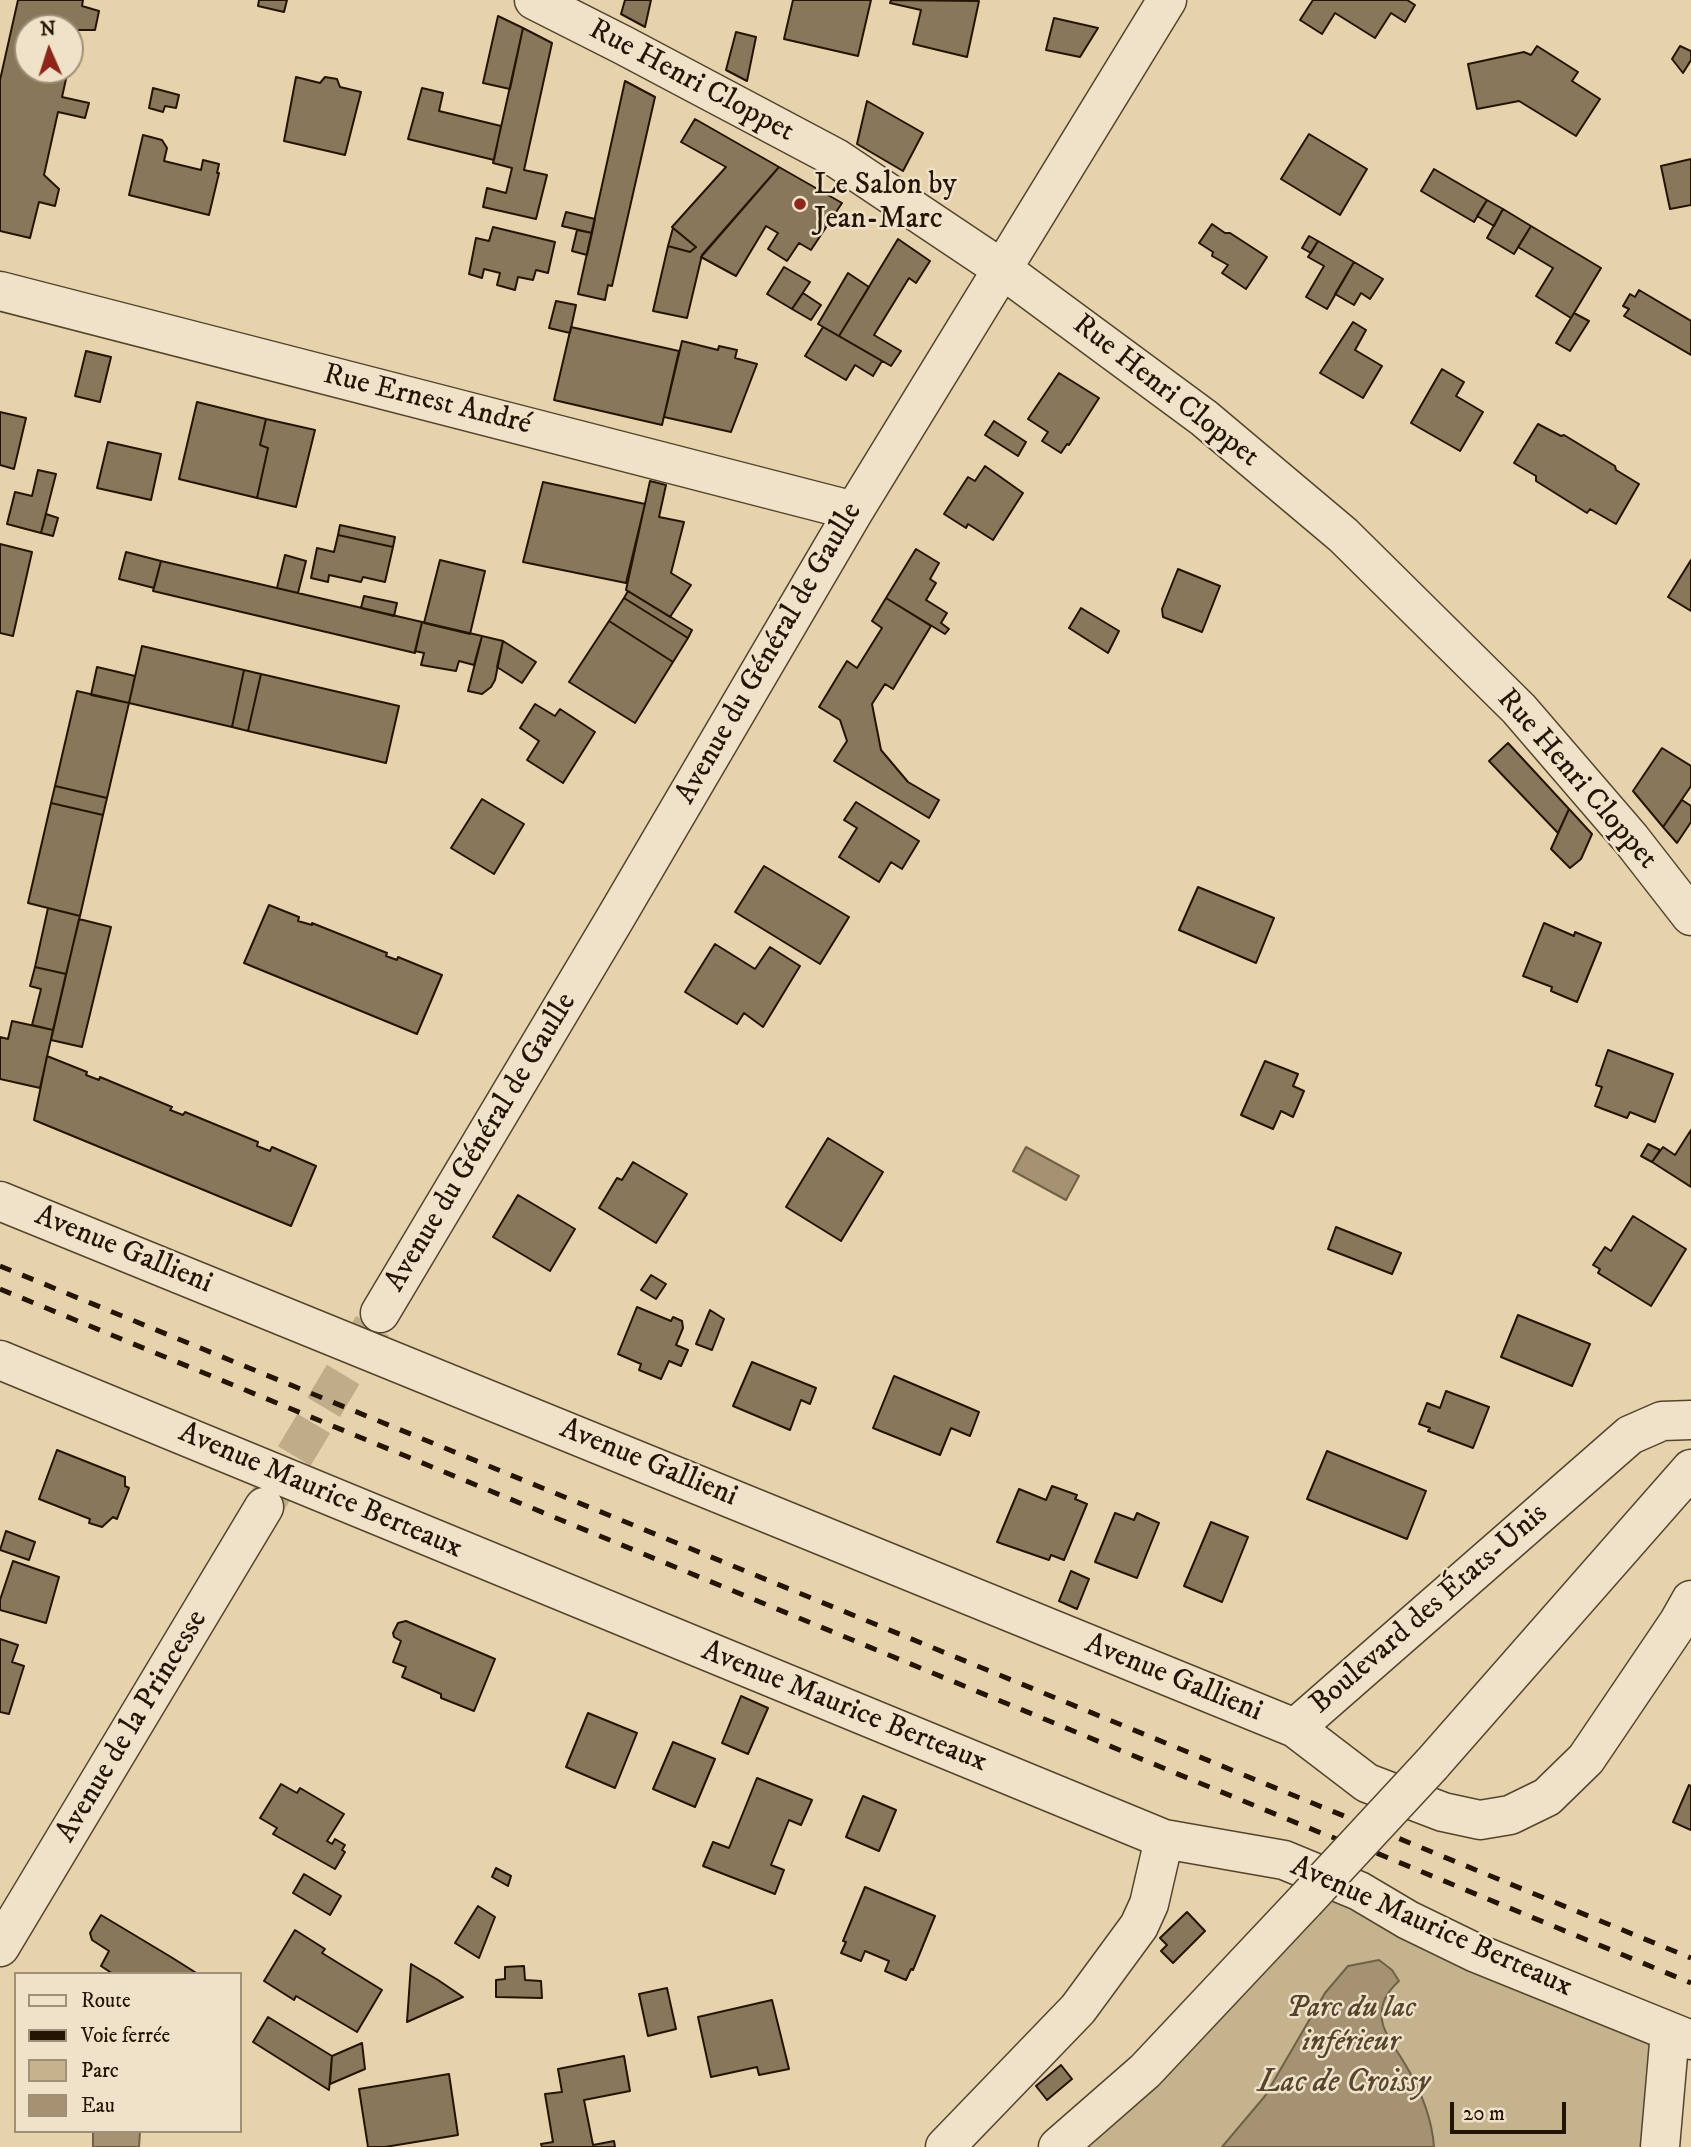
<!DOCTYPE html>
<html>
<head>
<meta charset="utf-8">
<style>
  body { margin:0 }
  #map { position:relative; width:1691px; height:2147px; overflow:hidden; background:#e6d3ab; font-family:"IM FELL DW Pica",serif }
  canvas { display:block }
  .legend { position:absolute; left:14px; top:1972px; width:228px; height:161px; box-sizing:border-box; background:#efe2c8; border:2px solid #9e9079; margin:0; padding:9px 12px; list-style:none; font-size:21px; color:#241403 }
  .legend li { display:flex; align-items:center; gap:14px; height:35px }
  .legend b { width:35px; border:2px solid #9e9079 }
  .north { position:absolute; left:14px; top:14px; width:70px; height:70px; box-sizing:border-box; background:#efe2c8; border:2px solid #9e9079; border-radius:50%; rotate:357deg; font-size:19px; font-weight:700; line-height:28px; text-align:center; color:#241403 }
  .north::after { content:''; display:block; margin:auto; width:24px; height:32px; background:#8f2418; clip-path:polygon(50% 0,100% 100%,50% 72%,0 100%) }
  .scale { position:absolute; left:1450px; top:2102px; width:116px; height:32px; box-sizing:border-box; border:4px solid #241403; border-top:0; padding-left:9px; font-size:21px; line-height:24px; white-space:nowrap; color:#241403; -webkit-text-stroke:5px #efe2c8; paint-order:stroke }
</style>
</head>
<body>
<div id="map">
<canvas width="1691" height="2147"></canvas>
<ul class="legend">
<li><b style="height:9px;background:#efe2c8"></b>Route</li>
<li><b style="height:9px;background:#241403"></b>Voie ferrée</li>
<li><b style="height:19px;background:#c5b38e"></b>Parc</li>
<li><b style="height:19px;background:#a49272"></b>Eau</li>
</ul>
<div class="north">N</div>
<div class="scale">20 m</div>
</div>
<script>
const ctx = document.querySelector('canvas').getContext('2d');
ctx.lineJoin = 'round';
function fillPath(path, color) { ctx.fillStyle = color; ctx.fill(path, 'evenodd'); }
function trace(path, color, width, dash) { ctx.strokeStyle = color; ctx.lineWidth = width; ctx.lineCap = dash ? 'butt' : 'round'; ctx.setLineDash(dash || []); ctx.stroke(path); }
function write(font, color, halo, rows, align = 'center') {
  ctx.font = font + ' "IM FELL DW Pica",serif'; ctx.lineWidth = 5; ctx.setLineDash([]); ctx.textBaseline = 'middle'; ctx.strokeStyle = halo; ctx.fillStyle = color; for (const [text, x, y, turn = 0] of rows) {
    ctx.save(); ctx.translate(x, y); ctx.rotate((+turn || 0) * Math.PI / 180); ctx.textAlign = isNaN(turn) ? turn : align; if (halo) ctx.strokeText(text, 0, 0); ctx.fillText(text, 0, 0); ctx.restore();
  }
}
const green = new Path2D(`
  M 1328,1877 L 1670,2032 L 1659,2147 L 1058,2147 Z`);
const water = new Path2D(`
  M 1026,1147 L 1079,1176 L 1066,1200 L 1013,1171 Z
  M 1379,1960 L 1392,1970 L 1399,1981 C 1386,1993 1378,2006 1383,2025 C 1387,2038 1398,2052 1405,2064 C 1420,2089 1432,2118 1434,2147 L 1222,2147 L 1265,2096 L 1325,1993 L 1348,1966 Z
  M 93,2131 L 140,2131 L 139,2147 L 93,2147 Z`);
const building = new Path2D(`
  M 18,0 L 83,0 L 82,6 L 99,11 L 95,30 L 77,30 L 70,60 L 70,28 L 28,28 L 28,70 L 68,70 L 62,97 L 89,103 L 85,118 L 58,112 L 44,175 L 59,189 L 55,206 L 39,202 L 30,238 L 0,231 L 0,80 Z
  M 259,0 L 287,0 L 284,12 L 258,6 Z
  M 625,0 L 651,0 L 645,27 L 621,14 Z
  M 793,0 L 871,0 L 858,56 L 784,39 Z
  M 891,0 L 979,1 L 967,57 L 913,44 L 921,10 L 890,3 Z
  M 1313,0 L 1407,0 L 1415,5 L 1405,22 L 1391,13 L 1375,38 L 1335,13 L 1322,34 L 1300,20 Z
  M 498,16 L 523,28 L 510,89 L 483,83 Z
  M 1054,18 L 1098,28 L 1080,57 L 1046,50 Z
  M 523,28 L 552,43 L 524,170 L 547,175 L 536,219 L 483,207 L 487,188 L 506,193 L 512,168 L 493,163 Z
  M 736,32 L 756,37 L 747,81 L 726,70 Z
  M 1537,46 L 1578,72 L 1572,81 L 1600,99 L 1576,136 L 1519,101 L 1477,109 L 1468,64 L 1524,52 L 1531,55 Z
  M 1680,46 L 1691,51 L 1691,60 L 1683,73 L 1672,59 Z
  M 296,77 L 320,83 L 325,77 L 337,79 L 340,87 L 361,92 L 345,155 L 284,141 Z
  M 625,81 L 655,97 L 612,286 L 608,285 L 605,300 L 578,294 Z
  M 153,88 L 179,95 L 176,108 L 165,106 L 163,112 L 149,108 Z
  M 422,88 L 443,93 L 439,111 L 501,126 L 494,160 L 408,139 Z
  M 867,101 L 923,133 L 903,171 L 857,144 Z
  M 695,119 L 779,167 L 702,255 L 687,318 L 653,311 L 668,246 L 690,252 L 696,247 L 672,227 L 726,167 L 681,142 Z
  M 1309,134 L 1367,169 L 1340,215 L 1281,179 Z
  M 143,135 L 162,140 L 167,148 L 164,161 L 201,170 L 203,160 L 219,164 L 217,173 L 219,173 L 209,215 L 129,195 Z
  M 1691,159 L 1691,205 L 1670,209 L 1661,166 Z
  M 779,167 L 842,203 L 811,250 L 799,243 L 787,261 L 768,249 L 778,233 L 766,226 L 736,276 L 701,257 Z
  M 1434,169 L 1487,200 L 1474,222 L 1421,191 Z
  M 1487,200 L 1503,209 L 1494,226 L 1477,216 Z
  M 1503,209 L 1531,226 L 1514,254 L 1487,238 Z
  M 566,212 L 595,219 L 592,233 L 562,226 Z
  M 1212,224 L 1225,233 L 1230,233 L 1267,257 L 1246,289 L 1222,273 L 1228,265 L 1212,256 L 1213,252 L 1199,243 Z
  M 1531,226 L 1601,268 L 1571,318 L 1536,296 L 1553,268 L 1518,247 Z
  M 493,227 L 555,242 L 548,273 L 536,270 L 533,280 L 518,277 L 515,290 L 497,285 L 500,273 L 484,269 L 482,278 L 469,274 L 476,238 L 489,241 Z
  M 673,228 L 696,247 L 690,252 L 668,246 Z
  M 577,230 L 592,233 L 587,255 L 572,251 Z
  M 1309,236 L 1318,241 L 1311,253 L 1302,248 Z
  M 898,239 L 930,261 L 916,283 L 909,278 L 874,335 L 901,351 L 891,366 L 839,336 Z
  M 1318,241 L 1354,262 L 1327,309 L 1306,297 L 1324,266 L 1308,257 Z
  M 1354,262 L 1383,279 L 1370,299 L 1361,293 L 1354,305 L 1335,294 Z
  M 784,267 L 810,282 L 792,309 L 767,294 Z
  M 848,273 L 869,287 L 839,336 L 818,324 Z
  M 1639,290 L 1691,321 L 1691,355 L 1624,316 L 1629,309 L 1623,306 L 1630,294 L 1635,297 Z
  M 803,293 L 821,305 L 811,320 L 792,309 Z
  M 556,301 L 576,305 L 570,333 L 549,328 Z
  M 1574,313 L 1589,321 L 1570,351 L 1556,343 Z
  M 1353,322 L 1366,330 L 1355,350 L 1382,366 L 1363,398 L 1320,373 Z
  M 571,327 L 679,351 L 662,425 L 554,400 Z
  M 823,327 L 882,361 L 873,376 L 855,365 L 846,380 L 805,356 Z
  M 682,341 L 718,350 L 719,346 L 737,350 L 735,358 L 757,364 L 731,432 L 664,417 Z
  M 86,351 L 111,357 L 100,402 L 75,396 Z
  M 1442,369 L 1464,382 L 1456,396 L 1483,412 L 1460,451 L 1411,423 Z
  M 1059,373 L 1099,398 L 1069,445 L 1067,444 L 1061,453 L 1042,441 L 1048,432 L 1028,419 Z
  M 197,402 L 266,419 L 260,445 L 268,448 L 257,498 L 179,479 Z
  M 0,412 L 26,418 L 14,469 L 0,465 Z
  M 266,419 L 315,430 L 296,507 L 257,498 L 268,448 L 260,445 Z
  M 994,421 L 1026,442 L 1018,456 L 985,435 Z
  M 1538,424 L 1561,436 L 1564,435 L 1615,466 L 1616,470 L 1639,484 L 1616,524 L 1590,509 L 1587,513 L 1536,481 L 1536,476 L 1514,463 Z
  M 108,442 L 161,454 L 151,500 L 97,488 Z
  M 985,466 L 1023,493 L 993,540 L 968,524 L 966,528 L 944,514 L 968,477 L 975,481 Z
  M 38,470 L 56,474 L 41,533 L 7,524 L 15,492 L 32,496 Z
  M 650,481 L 666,485 L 659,517 L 684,522 L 671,573 L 691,585 L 670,617 L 626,590 Z
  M 543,482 L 645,504 L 626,583 L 523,562 Z
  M 46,514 L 58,518 L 53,536 L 41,533 Z
  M 340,525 L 395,537 L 393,547 L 338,535 Z
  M 338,535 L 393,547 L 385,582 L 363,577 L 361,582 L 329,575 L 328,582 L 311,578 L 317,548 L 334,552 Z
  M 0,544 L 32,552 L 13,636 L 0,633 Z
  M 916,549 L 939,563 L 930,579 L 936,583 L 926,600 L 947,613 L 941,623 L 949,629 L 945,634 L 886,598 Z
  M 126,552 L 161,561 L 154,588 L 119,579 Z
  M 285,555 L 306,561 L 298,593 L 277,588 Z
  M 440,560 L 485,571 L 470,634 L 424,623 Z
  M 1691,560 L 1691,611 L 1668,597 Z
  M 161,561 L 422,622 L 415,653 L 153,591 Z
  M 1178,569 L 1220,586 L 1202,632 L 1163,617 L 1162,609 Z
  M 628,591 L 692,630 L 688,638 L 624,598 Z
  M 364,596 L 397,603 L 394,616 L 361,608 Z
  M 624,598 L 688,638 L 673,662 L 609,621 Z
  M 886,598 L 931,626 L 893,689 L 885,684 L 872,704 L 881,750 L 908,782 L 939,800 L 929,818 L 834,761 L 847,741 L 840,720 L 819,707 L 847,661 L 857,668 L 882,628 L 872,621 Z
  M 1081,608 L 1119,631 L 1108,653 L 1069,628 Z
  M 609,621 L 673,662 L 635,723 L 569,682 Z
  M 422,622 L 482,636 L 474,665 L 459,661 L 456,671 L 421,665 L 424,653 L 415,651 Z
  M 482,636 L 503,641 L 495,680 L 491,687 L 482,694 L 468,691 Z
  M 503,641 L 536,662 L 522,683 L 497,667 Z
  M 142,646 L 244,670 L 232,727 L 129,703 Z
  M 97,667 L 135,676 L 129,703 L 91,695 Z
  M 244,670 L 261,674 L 248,731 L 232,727 Z
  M 261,674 L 399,706 L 386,763 L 248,731 Z
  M 77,691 L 129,703 L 107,798 L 55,786 Z
  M 535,704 L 555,716 L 560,709 L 595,732 L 563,783 L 527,760 L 539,741 L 520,728 Z
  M 1508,743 L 1569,809 L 1558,833 L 1489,761 Z
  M 1662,748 L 1691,766 L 1691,786 L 1663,827 L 1633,791 Z
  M 55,786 L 107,798 L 103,815 L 51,803 Z
  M 482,799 L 524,824 L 494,874 L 451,848 Z
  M 1682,800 L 1691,806 L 1691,822 L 1677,843 L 1663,827 Z
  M 856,802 L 919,841 L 902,869 L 891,862 L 879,882 L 839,857 L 857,828 L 844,820 Z
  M 51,803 L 103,815 L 80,916 L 28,903 Z
  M 1569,809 L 1592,834 L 1581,859 L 1570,868 L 1551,849 Z
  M 764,866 L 849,917 L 820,964 L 735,912 Z
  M 1198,887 L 1274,918 L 1256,963 L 1179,930 Z
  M 269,905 L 299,917 L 298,921 L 312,925 L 312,923 L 387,953 L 386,956 L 397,960 L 398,957 L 442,975 L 417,1034 L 244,963 Z
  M 48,908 L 80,916 L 66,974 L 35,967 Z
  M 79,919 L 111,927 L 82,1047 L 51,1040 Z
  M 1544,923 L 1574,936 L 1575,932 L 1601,943 L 1577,1002 L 1551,991 L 1552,987 L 1523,976 Z
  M 715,944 L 755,969 L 770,947 L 800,966 L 763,1027 L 744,1013 L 737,1024 L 685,992 Z
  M 35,967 L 66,974 L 53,1030 L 32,1025 L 41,989 L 30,986 Z
  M 12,1021 L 53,1030 L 40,1088 L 0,1079 L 0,1037 L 8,1039 Z
  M 1608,1050 L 1673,1074 L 1655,1122 L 1630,1112 L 1627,1118 L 1595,1106 L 1602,1087 L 1596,1085 Z
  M 47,1056 L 87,1072 L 86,1075 L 99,1080 L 100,1077 L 172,1107 L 170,1110 L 183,1115 L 185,1112 L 258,1142 L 257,1146 L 270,1151 L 272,1147 L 316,1166 L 291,1226 L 34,1120 Z
  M 1265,1061 L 1298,1074 L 1293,1086 L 1304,1091 L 1293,1117 L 1281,1111 L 1273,1129 L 1241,1115 Z
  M 1691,1130 L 1691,1187 L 1652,1162 L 1663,1147 L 1675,1155 Z
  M 828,1138 L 883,1172 L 841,1241 L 786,1207 Z
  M 1648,1144 L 1660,1150 L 1652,1162 L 1641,1156 Z
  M 633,1162 L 687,1194 L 656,1243 L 599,1208 L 617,1178 L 622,1180 Z
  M 518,1195 L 575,1229 L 550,1271 L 493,1237 Z
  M 1633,1216 L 1686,1249 L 1651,1306 L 1598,1273 L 1600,1269 L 1593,1265 L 1605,1247 L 1611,1251 Z
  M 1336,1227 L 1401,1253 L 1392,1274 L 1328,1249 Z
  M 651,1275 L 666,1284 L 656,1299 L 641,1290 Z
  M 637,1307 L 671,1321 L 673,1317 L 682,1321 L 683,1328 L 676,1345 L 688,1350 L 681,1366 L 669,1361 L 661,1379 L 639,1370 L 641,1364 L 618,1354 Z
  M 710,1310 L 724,1319 L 712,1350 L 696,1344 Z
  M 1518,1315 L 1590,1344 L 1572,1386 L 1501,1357 Z
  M 752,1362 L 816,1388 L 810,1404 L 801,1400 L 790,1430 L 733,1406 Z
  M 894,1376 L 979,1412 L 970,1436 L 951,1428 L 940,1455 L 873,1428 Z
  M 1446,1391 L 1489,1407 L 1473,1448 L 1428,1431 L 1430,1428 L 1419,1424 L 1427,1403 L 1440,1408 Z
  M 57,1450 L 125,1477 L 125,1486 L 129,1488 L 117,1519 L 113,1517 L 102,1527 L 89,1523 L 90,1519 L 39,1499 Z
  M 1327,1451 L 1426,1491 L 1407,1539 L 1307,1499 Z
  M 1052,1486 L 1077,1495 L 1075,1499 L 1087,1504 L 1064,1560 L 1051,1555 L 1049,1560 L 997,1542 L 1019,1489 L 1046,1500 Z
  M 1115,1513 L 1134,1520 L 1137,1513 L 1159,1523 L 1137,1578 L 1095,1562 Z
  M 1211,1522 L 1248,1537 L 1222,1602 L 1184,1586 Z
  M 6,1531 L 35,1542 L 29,1560 L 0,1550 Z
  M 13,1561 L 59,1577 L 46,1623 L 0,1610 L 0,1600 Z
  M 1071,1571 L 1089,1579 L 1077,1609 L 1059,1601 Z
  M 406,1621 L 495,1659 L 474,1711 L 441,1698 L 441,1694 L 402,1677 L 406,1667 L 393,1662 L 401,1641 L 394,1637 L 393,1633 L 398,1623 Z
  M 0,1639 L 18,1645 L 12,1662 L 24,1666 L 9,1714 L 0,1712 Z
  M 741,1696 L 768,1708 L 748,1754 L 722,1743 Z
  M 588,1713 L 637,1733 L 615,1788 L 566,1767 Z
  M 673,1742 L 715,1759 L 695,1807 L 653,1789 Z
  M 757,1778 L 812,1800 L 801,1825 L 789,1820 L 771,1865 L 784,1870 L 775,1894 L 703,1866 L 713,1842 L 729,1848 Z
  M 281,1784 L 297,1793 L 300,1788 L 344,1814 L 327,1841 L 332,1844 L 335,1839 L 345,1845 L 342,1850 L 345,1852 L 335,1869 L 273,1834 L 277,1828 L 260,1818 Z
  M 1689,1785 L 1691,1786 L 1691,1830 L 1673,1822 Z
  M 863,1796 L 896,1810 L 879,1851 L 846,1837 Z
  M 496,1868 L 511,1876 L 508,1886 L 492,1877 Z
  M 304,1874 L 341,1896 L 330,1915 L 293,1893 Z
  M 865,1887 L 935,1916 L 913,1970 L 911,1969 L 906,1980 L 885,1971 L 889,1961 L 865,1951 L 861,1961 L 841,1953 L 846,1942 L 843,1941 Z
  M 478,1906 L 495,1917 L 479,1958 L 455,1943 Z
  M 1187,1912 L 1205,1931 L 1173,1963 L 1161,1951 L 1167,1945 L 1160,1938 Z
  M 101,1915 L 171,1957 L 198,1974 L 113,1974 L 101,1966 L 109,1951 L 92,1940 L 90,1933 Z
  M 295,1930 L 325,1949 L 322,1953 L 382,1990 L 357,2032 L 296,1996 L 294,2000 L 264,1981 Z
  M 411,1964 L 438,1980 L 463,1997 L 407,2022 Z
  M 524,1966 L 525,1980 L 541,1981 L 542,1998 L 496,1997 L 496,1980 L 505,1979 L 505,1967 Z
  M 667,1988 L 676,2029 L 648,2036 L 639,1994 Z
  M 772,2000 L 789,2069 L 759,2075 L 757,2067 L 711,2077 L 698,2017 Z
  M 268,2017 L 332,2056 L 329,2090 L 253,2042 Z
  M 362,2043 L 365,2069 L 330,2084 L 332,2056 Z
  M 624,2056 L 630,2091 L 584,2100 L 593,2145 L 614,2141 L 615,2147 L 542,2147 L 541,2144 L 553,2142 L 545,2094 L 562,2092 L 558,2069 Z
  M 1061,2065 L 1072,2079 L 1047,2100 L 1036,2086 Z
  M 449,2074 L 458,2135 L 385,2147 L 368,2147 L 359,2089 Z`);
const minorTunnel = new Path2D(`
  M 265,1505 L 380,1313`);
const minor = new Path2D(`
  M 534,0 L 623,45 L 836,158 L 1002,269 L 1204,418 L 1343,535 L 1519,709 L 1631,839 L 1691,916
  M 0,291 L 854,511
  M 0,1201 L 1295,1728 L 1367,1783 L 1443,1812 L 1480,1820 L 1510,1815 L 1547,1797 L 1586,1759 L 1678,1623 L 1691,1600
  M 380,1313 L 616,917 L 854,511 L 1167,0
  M 0,1360 L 1164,1839 L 1284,1860 L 1359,1891 L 1408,1920 L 1476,1953 L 1691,2040
  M 1295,1728 L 1630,1435 L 1662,1421 L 1691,1420
  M 1432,1764 L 1691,1469
  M 0,1947 L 264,1507
  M 945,2147 L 1078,2009 L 1139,1926 L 1149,1904 L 1164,1839
  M 1058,2147 L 1145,2071 L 1305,1901
  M 1660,2147 L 1670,2032`);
const rail = new Path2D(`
  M 0,1266 L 1691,1958
  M 0,1289 L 1326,1835 L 1374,1852 L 1691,1983`);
const minorBridge = new Path2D(`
  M 1305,1901 L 1432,1764`);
const markers = [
  [800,204,7,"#8f2418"]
];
const streetNames = [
  ["Rue Henri Cloppet",691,82,28],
  ["Rue Henri Cloppet",1165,392,38],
  ["Rue Ernest André",427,401,14],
  ["Avenue du Général de Gaulle",770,654,-60],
  ["Rue Henri Cloppet",1576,780,49],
  ["Avenue du Général de Gaulle",482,1143,-59],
  ["Avenue Gallieni",123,1251,22],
  ["Avenue Gallieni",648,1464,22],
  ["Avenue Maurice Berteaux",320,1492,23],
  ["Boulevard des États-Unis",1430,1610,-41],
  ["Avenue Gallieni",1173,1679,22],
  ["Avenue Maurice Berteaux",844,1708,22],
  ["Avenue de la Princesse",133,1727,-59],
  ["Avenue Maurice Berteaux",1431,1928,24]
];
const poiNames = [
  ["Le Salon by",814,187],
  ["Jean-Marc",814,221]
];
const parkNames = [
  ["Parc du lac",1351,2010],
  ["inférieur",1351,2044]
];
const waterNames = [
  ["Lac de Croissy",1344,2084]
];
fillPath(green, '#c5b38e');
fillPath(water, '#a49272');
trace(water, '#716046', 2);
fillPath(building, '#89775a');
trace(building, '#241403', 2);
trace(minorTunnel, '#bfad89', 38, [38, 19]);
trace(minor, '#54442d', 41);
trace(minor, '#efe2c8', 38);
trace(rail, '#241403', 5, [12, 12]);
trace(minorBridge, '#54442d', 41, []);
trace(minorBridge, '#efe2c8', 38);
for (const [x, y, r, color] of markers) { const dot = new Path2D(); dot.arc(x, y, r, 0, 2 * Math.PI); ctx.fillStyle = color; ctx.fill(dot); trace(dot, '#efe2c8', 2.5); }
write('30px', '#241403', '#efe2c8', streetNames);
write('30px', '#241403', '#efe2c8', poiNames, 'left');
write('italic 30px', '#54442d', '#efe2c8', parkNames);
write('italic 32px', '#57462f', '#efe2c8', waterNames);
</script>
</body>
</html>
